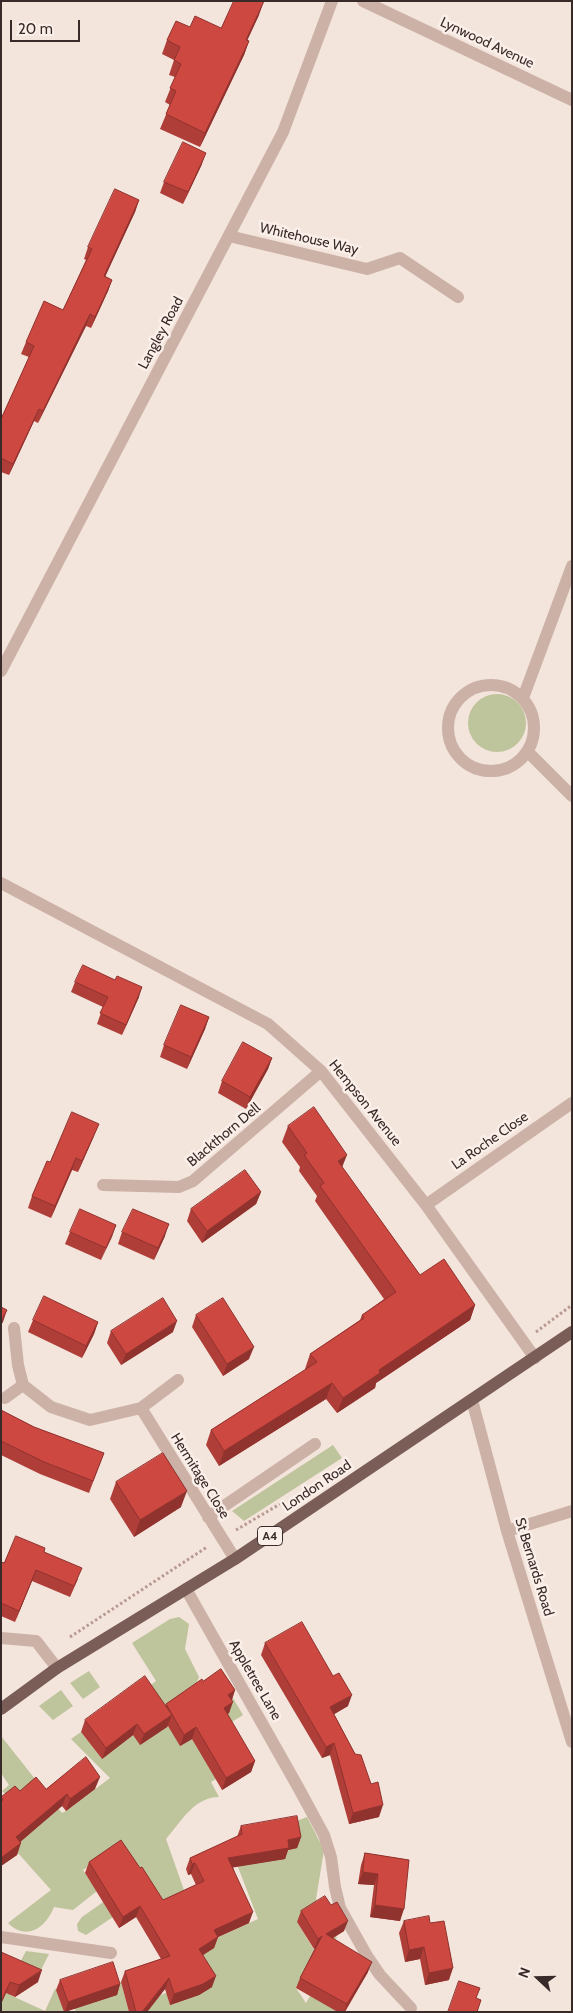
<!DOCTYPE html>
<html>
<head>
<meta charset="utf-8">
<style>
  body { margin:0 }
  #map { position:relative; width:573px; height:2013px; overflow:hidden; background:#f3e4dc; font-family:Cabin,sans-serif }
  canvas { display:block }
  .frame { position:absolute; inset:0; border:2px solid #382a28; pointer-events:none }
  .north { position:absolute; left:513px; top:1953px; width:50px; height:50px; -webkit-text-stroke:4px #fbefe9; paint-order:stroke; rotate:291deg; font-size:14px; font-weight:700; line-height:20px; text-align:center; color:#382a28 }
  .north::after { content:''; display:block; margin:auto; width:18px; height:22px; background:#382a28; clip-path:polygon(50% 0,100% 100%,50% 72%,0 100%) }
  .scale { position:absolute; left:10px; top:20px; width:70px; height:22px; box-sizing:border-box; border:2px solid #382a28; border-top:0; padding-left:6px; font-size:15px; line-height:18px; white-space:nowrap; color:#382a28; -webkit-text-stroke:4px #fbefe9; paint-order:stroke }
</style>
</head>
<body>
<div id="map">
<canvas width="573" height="2013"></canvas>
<div class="frame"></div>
<div class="north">N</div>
<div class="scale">20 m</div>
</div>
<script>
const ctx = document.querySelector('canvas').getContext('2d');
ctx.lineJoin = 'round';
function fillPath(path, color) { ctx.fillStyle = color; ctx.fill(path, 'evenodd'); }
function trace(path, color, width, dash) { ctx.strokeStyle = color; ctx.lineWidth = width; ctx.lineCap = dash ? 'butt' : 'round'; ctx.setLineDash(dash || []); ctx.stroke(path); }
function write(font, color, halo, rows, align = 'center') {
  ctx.font = font + ' Cabin,sans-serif'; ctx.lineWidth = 5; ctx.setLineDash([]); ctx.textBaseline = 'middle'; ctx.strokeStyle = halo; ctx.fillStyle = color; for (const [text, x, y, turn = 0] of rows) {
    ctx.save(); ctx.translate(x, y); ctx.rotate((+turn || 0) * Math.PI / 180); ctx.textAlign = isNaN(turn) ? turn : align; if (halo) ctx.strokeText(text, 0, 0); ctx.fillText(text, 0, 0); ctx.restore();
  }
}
const green = new Path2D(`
  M468 723a29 29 0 1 1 58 0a29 29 0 1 1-58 0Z
  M 333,1445 L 342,1458 L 244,1521 L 232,1511 Z
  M 179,1617 L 189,1624 L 185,1649 L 199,1677 L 192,1694 L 221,1678 L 243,1715 L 206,1738 L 207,1763 L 216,1779 L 211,1782 L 219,1797 C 194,1797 181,1822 166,1839 L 185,1893 L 214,1939 L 258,1919 L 238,1867 L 292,1823 L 307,1817 L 324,1850 L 316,1899 L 321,1907 L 297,1922 L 314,1950 L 336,1936 L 337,1938 L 316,1952 L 296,1988 L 306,2003 L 310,1996 L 344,2012 L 143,2012 L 141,2002 L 166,1993 L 173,1933 L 116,1849 L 83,1870 L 97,1891 L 73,1910 L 54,1907 C 46,1927 27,1942 8,1923 L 51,1890 L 1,1834 L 1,1815 L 10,1798 L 2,1791 L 9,1785 L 1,1773 L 1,1736 L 62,1813 L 66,1811 L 110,1778 L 71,1739 L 81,1732 L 102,1759 L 143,1691 L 156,1681 L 132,1643 L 170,1619 Z
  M 89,1671 L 100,1687 L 83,1699 L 70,1683 Z
  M 61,1690 L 73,1706 L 53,1720 L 39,1706 Z
  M 109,1898 L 119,1913 L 86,1935 L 78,1931 L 77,1924 L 82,1917 Z
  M 26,1951 L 49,1954 L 38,1976 L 15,1972 Z
  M 12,1981 L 10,1995 L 45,2011 L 55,1989 L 57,1990 L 64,2012 L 1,2012 L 1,2004 Z
  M 121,1982 L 129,2012 L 76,2012 L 69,1993 Z`);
const path = new Path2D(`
  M 536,1332 L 572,1305
  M 236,1530 L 280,1504
  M 70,1637 L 207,1547`);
const service = new Path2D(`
  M 1,1638 L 36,1641 L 57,1668`);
const minor = new Path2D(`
  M 363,1 L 572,100
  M 229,236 L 367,269 L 400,258 L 458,297
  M448 728a43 43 0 1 1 86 0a43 43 0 1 1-86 0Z
  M 523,698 L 572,566
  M 527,751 L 572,796
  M 1,883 L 268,1024 L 321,1071 L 426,1205 L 535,1358
  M 103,1185 L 179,1187 L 193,1181 L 321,1071
  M 426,1205 L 572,1103
  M 23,1385 L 51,1407 L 90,1420 L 141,1408 L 178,1380
  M 5,1398 L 23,1385 L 18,1365 L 14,1328
  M 472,1400 L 507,1531 L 572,1742
  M 141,1408 L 235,1559
  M 208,1517 L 315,1444
  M 507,1531 L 572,1511
  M 186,1589 L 298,1787 L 324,1835 L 331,1857 L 335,1887 L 340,1908 L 367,1956 L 380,1975 L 411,2008
  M 1,1937 L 111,1953`);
const tertiary = new Path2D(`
  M 1,671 L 283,132 L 332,1`);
const primary = new Path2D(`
  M 1,1709 L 57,1668 L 235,1559 L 572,1332`);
const wall = new Path2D(`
  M 259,15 L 247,40 L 249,41 L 244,55 L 200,147 L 160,129 L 170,105 L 165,102 L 175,77 L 169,75 L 174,60 L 162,54 L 167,40 L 190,27 L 221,28 Z
  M 202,164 L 183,204 L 160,193 L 164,182 Z
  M 139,200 L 135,212 L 105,276 L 112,280 L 108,291 L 91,328 L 86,326 L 38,423 L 34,421 L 9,475 L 1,472 L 1,419 L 29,357 L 21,354 L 26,342 L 63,310 L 86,260 L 84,259 L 88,247 Z
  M 115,980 L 139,997 L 122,1035 L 97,1024 L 103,1007 L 71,992 L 75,982 Z
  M 209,1017 L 205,1029 L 187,1069 L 160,1057 L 164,1045 Z
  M 272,1058 L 268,1069 L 246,1109 L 218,1093 L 222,1081 Z
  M 288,1126 L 342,1167 L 420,1275 L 475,1305 L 470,1320 L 376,1383 L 375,1388 L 337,1413 L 326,1399 L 219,1466 L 206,1445 L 211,1430 L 305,1370 L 305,1369 L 310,1354 L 360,1320 L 362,1315 L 384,1299 L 315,1201 L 317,1196 L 299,1171 L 300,1167 L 282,1142 Z
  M 94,1136 L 78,1172 L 72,1170 L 51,1218 L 28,1208 L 32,1196 Z
  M 261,1192 L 256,1204 L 202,1243 L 187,1221 L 191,1209 Z
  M 116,1225 L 101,1260 L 65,1244 L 70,1232 Z
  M 122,1232 L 165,1236 L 154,1260 L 118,1244 Z
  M 196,1315 L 249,1359 L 223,1376 L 192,1327 Z
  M 33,1320 L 98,1322 L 94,1334 L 82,1358 L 28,1332 Z
  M 111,1331 L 173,1332 L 121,1365 L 107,1343 Z
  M 1,1410 L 34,1427 L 104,1453 L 89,1493 L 40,1474 L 1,1455 Z
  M 116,1482 L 181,1507 L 134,1537 L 110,1499 Z
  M 44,1552 L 78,1579 L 70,1597 L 32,1581 L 15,1622 L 1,1616 L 1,1562 L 4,1563 Z
  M 265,1643 L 348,1706 L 334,1714 L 371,1784 L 379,1817 L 349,1824 L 330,1755 L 322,1758 L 261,1655 Z
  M 203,1681 L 235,1690 L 232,1700 L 229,1713 L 227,1714 L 255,1761 L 251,1772 L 222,1790 L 192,1739 L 180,1746 L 168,1726 L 167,1727 L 140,1745 L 133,1735 L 102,1759 L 81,1732 L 85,1720 L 165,1706 L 166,1704 Z
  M 46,1789 L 95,1789 L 66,1811 L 62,1806 L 20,1842 L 17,1855 L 1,1866 L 1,1797 L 20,1791 Z
  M 241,1826 L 301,1837 L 297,1848 L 288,1850 L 285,1859 L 233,1867 L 249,1923 L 218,1937 L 214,1948 L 203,1955 L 212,1987 L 199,1995 L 170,2005 L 165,1989 L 147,2012 L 129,2012 L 121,1982 L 125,1971 L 161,1959 L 136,1917 L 119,1928 L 85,1873 L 89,1862 L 163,1900 L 196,1885 L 191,1874 L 188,1875 L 186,1869 L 190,1858 L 237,1837 Z
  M 365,1853 L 409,1860 L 400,1921 L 370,1917 L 374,1885 L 358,1884 L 361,1865 Z
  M 301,1911 L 344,1931 L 333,1938 L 368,1972 L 345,2012 L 336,2012 L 336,2011 L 296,1988 L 300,1978 L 315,1948 L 314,1949 L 297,1922 Z
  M 404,1921 L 430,1923 L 449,1980 L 425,1985 L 420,1959 L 405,1962 L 399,1933 Z
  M 1,1952 L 38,1982 L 15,1997 L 6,1993 L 1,2004 Z
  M 60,1980 L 120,1984 L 117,1995 L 64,2012 L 56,1990 Z`);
const shadedWall = new Path2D(`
  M 264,1 L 259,15 L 241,54 L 246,40 Z
  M 249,41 L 244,55 L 200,147 L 205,133 Z
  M 206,153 L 202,164 L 183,204 L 188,192 Z
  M 139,200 L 135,212 L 100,288 L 104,276 Z
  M 112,280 L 108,291 L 91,328 L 95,317 Z
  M 90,314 L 86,326 L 38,423 L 43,411 Z
  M 39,409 L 34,421 L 9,475 L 13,464 Z
  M 142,987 L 139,997 L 122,1035 L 126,1025 Z
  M 209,1017 L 205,1029 L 187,1069 L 191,1057 Z
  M 272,1058 L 268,1069 L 246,1109 L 250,1097 Z
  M 99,1124 L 94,1136 L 78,1172 L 82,1161 Z
  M 347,1155 L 341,1170 L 338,1161 Z
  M 76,1158 L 72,1170 L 51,1218 L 55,1206 Z
  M 261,1192 L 256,1204 L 202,1243 L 207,1231 Z
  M 169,1224 L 165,1236 L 154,1260 L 158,1248 Z
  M 116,1225 L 112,1237 L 101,1260 L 106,1248 Z
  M 475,1305 L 470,1320 L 376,1383 L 375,1388 L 337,1413 L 343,1398 L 379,1370 Z
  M 7,1310 L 3,1322 L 1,1325 L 1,1321 Z
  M 177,1321 L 173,1332 L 121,1365 L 126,1354 Z
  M 98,1322 L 94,1334 L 82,1358 L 86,1346 Z
  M 254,1347 L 249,1359 L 223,1376 L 227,1364 Z
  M 332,1383 L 326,1399 L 219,1466 L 224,1451 Z
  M 187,1491 L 181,1507 L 134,1537 L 140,1520 Z
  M 36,1570 L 32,1581 L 15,1622 L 19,1611 Z
  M 235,1690 L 231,1701 L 228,1695 Z
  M 352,1695 L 348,1706 L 326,1719 L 330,1707 Z
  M 233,1702 L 229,1713 L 220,1720 L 224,1708 Z
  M 172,1715 L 167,1727 L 140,1745 L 144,1734 Z
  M 137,1724 L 133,1735 L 102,1759 L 106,1748 Z
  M 196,1727 L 192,1739 L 180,1746 L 184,1735 Z
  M 334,1743 L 330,1755 L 322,1758 L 326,1747 Z
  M 255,1761 L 251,1772 L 222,1790 L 226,1778 Z
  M 100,1777 L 95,1789 L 66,1811 L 70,1799 Z
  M 67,1794 L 62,1806 L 12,1849 L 16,1837 Z
  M 383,1805 L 379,1817 L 349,1824 L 353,1813 Z
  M 301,1837 L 297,1848 L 288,1850 L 285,1859 L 224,1869 L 228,1858 L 288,1840 Z
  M 21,1843 L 17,1855 L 1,1866 L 1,1858 Z
  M 195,1863 L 191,1874 L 188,1875 L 192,1864 Z
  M 363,1872 L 378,1874 L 374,1885 L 358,1884 Z
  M 375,1905 L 404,1909 L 400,1921 L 370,1917 Z
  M 140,1906 L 136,1917 L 119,1928 L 123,1917 Z
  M 253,1912 L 249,1923 L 218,1937 L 214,1948 L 195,1960 L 199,1949 L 214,1930 Z
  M 348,1921 L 344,1931 L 323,1944 L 326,1934 Z
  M 322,1936 L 318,1947 L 314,1949 L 318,1939 Z
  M 424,1947 L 420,1959 L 405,1962 L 409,1950 Z
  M 372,1962 L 368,1972 L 344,2012 L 347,2004 Z
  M 453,1968 L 449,1980 L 425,1985 L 429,1973 Z
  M 42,1970 L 38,1982 L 15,1997 L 19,1985 Z
  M 216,1976 L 212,1987 L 199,1995 L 170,2005 L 174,1994 Z
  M 169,1978 L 165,1989 L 147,2012 L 142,2012 Z
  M 10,1982 L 6,1993 L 1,2004 L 2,2000 Z
  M 120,1984 L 117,1995 L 65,2012 L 68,2002 Z`);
const building = new Path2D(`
  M 234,1 L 264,1 L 246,40 L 249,41 L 205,133 L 166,114 L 176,91 L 170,88 L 181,64 L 174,60 L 180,47 L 167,40 L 176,21 L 190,27 L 195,16 L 221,28 Z
  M 183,142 L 206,153 L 188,192 L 164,182 Z
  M 115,189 L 139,200 L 104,276 L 112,280 L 95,317 L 90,314 L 43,411 L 39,409 L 13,464 L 1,458 L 1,419 L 34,346 L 26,342 L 44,301 L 63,310 L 92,249 L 88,247 Z
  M 83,965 L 115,980 L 117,976 L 142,987 L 126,1025 L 100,1013 L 108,997 L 75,982 Z
  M 181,1005 L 209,1017 L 191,1057 L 164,1045 Z
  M 243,1042 L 272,1058 L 250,1097 L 222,1081 Z
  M 314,1107 L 347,1155 L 338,1161 L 420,1275 L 444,1259 L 475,1305 L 379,1370 L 380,1373 L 343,1398 L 332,1383 L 224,1451 L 211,1430 L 317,1362 L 310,1354 L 364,1318 L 362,1315 L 396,1292 L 320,1186 L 324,1183 L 304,1155 L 307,1153 L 288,1126 Z
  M 72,1112 L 99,1124 L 82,1161 L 76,1158 L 55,1206 L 32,1196 L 47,1161 L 50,1162 Z
  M 245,1170 L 261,1192 L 207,1231 L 191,1209 Z
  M 80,1209 L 116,1225 L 106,1248 L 70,1232 Z
  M 133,1209 L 169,1224 L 158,1248 L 122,1232 Z
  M 44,1296 L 98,1322 L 86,1346 L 33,1320 Z
  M 163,1298 L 177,1321 L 126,1354 L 111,1331 Z
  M 223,1298 L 254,1347 L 227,1364 L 196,1315 Z
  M 1,1307 L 7,1310 L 1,1321 Z
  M 1,1410 L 34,1427 L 104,1453 L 93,1481 L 44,1462 L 1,1441 Z
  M 163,1453 L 187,1491 L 140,1520 L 116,1482 Z
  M 16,1536 L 45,1548 L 44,1552 L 82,1568 L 74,1586 L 36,1570 L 19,1611 L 1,1603 L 1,1562 L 4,1563 Z
  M 302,1622 L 333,1676 L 339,1673 L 352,1695 L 330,1707 L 355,1754 L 361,1755 L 371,1784 L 378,1782 L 383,1805 L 353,1813 L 334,1743 L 326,1747 L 265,1643 Z
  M 221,1669 L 235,1690 L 228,1695 L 233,1702 L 224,1708 L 255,1761 L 226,1778 L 196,1727 L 184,1735 L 166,1704 L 202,1679 L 203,1681 Z
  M 145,1676 L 172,1715 L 144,1734 L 137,1724 L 106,1748 L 85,1720 Z
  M 86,1757 L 100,1777 L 70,1799 L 67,1794 L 16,1837 L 21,1843 L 1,1858 L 1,1801 L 3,1800 L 1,1797 L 15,1786 L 20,1791 L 36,1777 L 46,1789 Z
  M 297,1816 L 301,1837 L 288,1840 L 289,1848 L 228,1858 L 253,1912 L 214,1930 L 218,1937 L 199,1949 L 216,1976 L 203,1984 L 174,1994 L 169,1978 L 142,2012 L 136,2012 L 125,1971 L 170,1956 L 140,1906 L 123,1917 L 89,1862 L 121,1840 L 140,1868 L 142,1867 L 163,1900 L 204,1881 L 195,1863 L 192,1864 L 190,1858 L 242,1834 L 241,1826 Z
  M 365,1853 L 409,1860 L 404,1909 L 375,1905 L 378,1874 L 363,1872 Z
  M 325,1896 L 331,1905 L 337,1902 L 348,1921 L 326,1934 L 372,1962 L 347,2004 L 300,1978 L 322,1936 L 318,1939 L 301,1911 Z
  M 429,1916 L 430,1923 L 444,1921 L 453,1968 L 429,1973 L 424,1947 L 409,1950 L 404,1921 Z
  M 1,1952 L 42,1970 L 19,1985 L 10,1982 L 2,2000 L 1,1998 Z
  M 113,1962 L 120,1984 L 68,2002 L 60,1980 Z
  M 459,1981 L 480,1988 L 476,1998 L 481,2000 L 477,2012 L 448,2012 Z`);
const shields = [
  [270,1536,25]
];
const shieldNames = [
  ["A4",270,1536]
];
const streetNames = [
  ["Lynwood Avenue",487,43,25],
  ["Whitehouse Way",309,239,13],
  ["Langley Road",161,333,-62],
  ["Hempson Avenue",365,1103,51],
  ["Blackthorn Dell",224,1135,-40],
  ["La Roche Close",490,1141,-35],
  ["Hermitage Close",200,1476,58],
  ["London Road",317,1486,-34],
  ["St Bernards Road",534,1567,73],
  ["Appletree Lane",255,1680,60]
];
fillPath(green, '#bec49b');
trace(path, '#b89a91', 3, [2.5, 2.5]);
trace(service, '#ccb1a7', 12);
trace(minor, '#ccb1a7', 12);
trace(tertiary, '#ccb1a7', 12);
trace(primary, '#7b5d58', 12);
fillPath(wall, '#b03e38');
fillPath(shadedWall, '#90322e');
fillPath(building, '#cd4841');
trace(building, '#90322e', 1);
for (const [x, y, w] of shields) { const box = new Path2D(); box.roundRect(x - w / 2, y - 9.5, w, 19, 4); ctx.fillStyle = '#fbefe9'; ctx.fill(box); trace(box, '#382a28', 1); }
write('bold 12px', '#382a28', null, shieldNames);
write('14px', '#382a28', '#fbefe9', streetNames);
</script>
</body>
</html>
